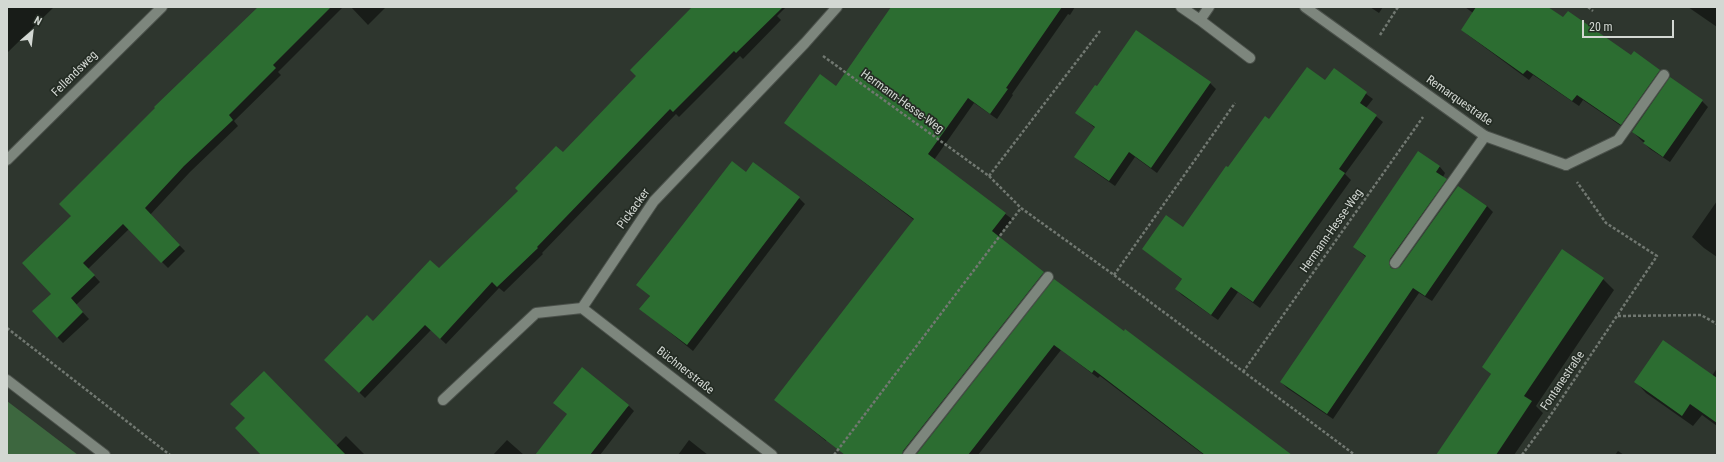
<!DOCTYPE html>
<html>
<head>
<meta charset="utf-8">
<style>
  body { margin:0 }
  #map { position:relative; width:1724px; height:462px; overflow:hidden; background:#2e362e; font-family:"Roboto Condensed",sans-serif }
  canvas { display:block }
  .frame { position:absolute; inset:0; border:8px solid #d3d8d3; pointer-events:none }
  .north { position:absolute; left:12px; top:12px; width:40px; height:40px; -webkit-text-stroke:3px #242c24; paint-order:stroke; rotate:28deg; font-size:11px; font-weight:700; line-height:16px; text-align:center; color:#d3d8d3 }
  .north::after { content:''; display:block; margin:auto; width:14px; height:18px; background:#d3d8d3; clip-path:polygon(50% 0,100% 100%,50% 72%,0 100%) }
  .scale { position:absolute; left:1582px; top:20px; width:92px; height:18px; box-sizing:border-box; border:2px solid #d3d8d3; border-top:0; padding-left:5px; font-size:12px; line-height:14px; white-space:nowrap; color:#d3d8d3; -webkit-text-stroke:3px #242c24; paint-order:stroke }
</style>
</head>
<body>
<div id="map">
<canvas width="1724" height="462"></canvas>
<div class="frame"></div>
<div class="north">N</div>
<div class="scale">20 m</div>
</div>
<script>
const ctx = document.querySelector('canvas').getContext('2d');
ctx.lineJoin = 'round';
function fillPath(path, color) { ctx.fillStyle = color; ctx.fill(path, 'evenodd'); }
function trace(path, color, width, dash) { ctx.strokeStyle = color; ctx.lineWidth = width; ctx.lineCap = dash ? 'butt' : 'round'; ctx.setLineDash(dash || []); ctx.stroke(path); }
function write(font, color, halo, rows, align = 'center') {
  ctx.font = font + ' "Roboto Condensed",sans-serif'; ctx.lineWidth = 3.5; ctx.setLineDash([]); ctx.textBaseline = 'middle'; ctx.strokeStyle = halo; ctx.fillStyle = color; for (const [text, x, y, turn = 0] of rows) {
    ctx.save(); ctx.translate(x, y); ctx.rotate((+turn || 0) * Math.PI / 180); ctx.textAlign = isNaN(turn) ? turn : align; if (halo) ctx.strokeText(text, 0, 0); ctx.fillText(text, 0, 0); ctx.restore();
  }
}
const green = new Path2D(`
  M 7,401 L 78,455 L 7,455 Z`);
const shadow = new Path2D(`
  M 7,7 L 54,7 L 7,53 Z
  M 257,7 L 343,7 L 278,72 L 281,75 L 234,121 L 238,126 L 190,172 L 150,215 L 185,251 L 168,268 L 129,229 L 88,269 L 100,282 L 76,305 L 89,319 L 63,343 L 57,337 L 52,294 L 73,216 L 258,8 Z
  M 351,7 L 386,7 L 368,25 Z
  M 691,7 L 786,7 L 777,16 L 781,20 L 743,59 L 740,56 L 679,117 L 676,114 L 542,253 L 543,254 L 504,292 L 499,288 L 446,344 L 431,330 L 365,398 L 326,360 L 439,269 L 563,154 L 638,76 L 692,8 Z
  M 948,7 L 1075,7 L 1070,15 L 1068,14 L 1012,94 L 1013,95 L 997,119 L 974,103 L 934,160 L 1012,219 L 998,237 L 1049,278 L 910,455 L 852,455 L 829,437 L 826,441 L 775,400 L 914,220 L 785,123 Z
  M 1370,7 L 1383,7 L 1379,13 Z
  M 1465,7 L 1547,7 L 1563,19 L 1659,71 L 1665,77 L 1627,130 L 1583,100 L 1579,106 L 1533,75 L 1529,80 L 1468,35 L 1462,30 L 1473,13 Z
  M 1688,7 L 1717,7 L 1717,27 Z
  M 1334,70 L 1373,99 L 1366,108 L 1383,122 L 1345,174 L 1351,180 L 1260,308 L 1238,292 L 1218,320 L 1182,295 L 1176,289 L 1183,280 L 1143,249 L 1183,228 L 1228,168 L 1269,120 L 1326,82 Z
  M 1210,83 L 1216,89 L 1157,173 L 1135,157 L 1115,186 L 1082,163 L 1076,157 L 1095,128 L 1077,113 L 1097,88 Z
  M 1702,101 L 1708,107 L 1670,162 L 1650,149 L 1633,132 Z
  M 1418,152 L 1440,167 L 1445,173 L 1443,177 L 1452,185 L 1395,265 L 1393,271 L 1401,268 L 1458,187 L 1487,206 L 1493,212 L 1432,301 L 1419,293 L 1333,419 L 1287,388 L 1281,382 L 1366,257 L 1354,247 Z
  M 746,173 L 799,198 L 805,204 L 693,351 L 641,309 L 650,296 L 637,285 Z
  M 1717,201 L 1717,257 L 1704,248 L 1692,237 Z
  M 1603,279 L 1614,290 L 1536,406 L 1543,413 L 1514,455 L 1437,455 L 1492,375 L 1484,367 Z
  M 1054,281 L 1279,455 L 1204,455 L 1100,376 L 1098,378 L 1061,350 L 978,455 L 918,455 Z
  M 1717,368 L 1717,426 L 1702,415 L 1693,426 L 1646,393 L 1635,381 L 1712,376 Z
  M 629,406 L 634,411 L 600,455 L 536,455 Z
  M 346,436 L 365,455 L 262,455 L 336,446 Z
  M 507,440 L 524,455 L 493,455 Z
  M 689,440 L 708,455 L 678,455 Z
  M 1618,451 L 1624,455 L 1615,455 Z`);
const building = new Path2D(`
  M 258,7 L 331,7 L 273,65 L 276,68 L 229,115 L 233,120 L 184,166 L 145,208 L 180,245 L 161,263 L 123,224 L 83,263 L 95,275 L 71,298 L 83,312 L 57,338 L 32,311 L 51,294 L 22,263 L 71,216 L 59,204 L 155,108 L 154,107 Z
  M 692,7 L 783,7 L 736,53 L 734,51 L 673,112 L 670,109 L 537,247 L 538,248 L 497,287 L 492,282 L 440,339 L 425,325 L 359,393 L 324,360 L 367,315 L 373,321 L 430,260 L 439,268 L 518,191 L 515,188 L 556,146 L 563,152 L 636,76 L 630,70 Z
  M 891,7 L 1062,7 L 1006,88 L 1008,89 L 990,114 L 968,98 L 928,154 L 1006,213 L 992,231 L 1044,272 L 903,451 L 902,455 L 845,455 L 774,400 L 914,219 L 784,123 L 820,74 L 836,86 Z
  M 1476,7 L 1548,7 L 1563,17 L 1568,11 L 1631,55 L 1634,51 L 1660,70 L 1621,125 L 1577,95 L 1572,101 L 1527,70 L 1523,74 L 1461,30 Z
  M 1136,30 L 1211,82 L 1151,168 L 1129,152 L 1109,181 L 1074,157 L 1095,127 L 1075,113 L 1095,85 L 1097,86 Z
  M 1307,67 L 1325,80 L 1334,68 L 1367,92 L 1360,103 L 1377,115 L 1339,169 L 1345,173 L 1253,302 L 1231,287 L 1211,315 L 1175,289 L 1182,279 L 1142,249 L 1166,215 L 1183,227 L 1226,166 L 1228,167 L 1265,116 L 1269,119 Z
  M 1670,77 L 1703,100 L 1663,157 L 1643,143 L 1645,141 L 1632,132 Z
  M 1418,151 L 1440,166 L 1436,172 L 1447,179 L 1390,259 L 1389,263 L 1391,268 L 1395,269 L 1400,267 L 1458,186 L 1487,206 L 1425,296 L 1413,288 L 1327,414 L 1280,382 L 1366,256 L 1353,247 Z
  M 732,161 L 746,172 L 753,162 L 800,197 L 687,345 L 639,309 L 650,296 L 636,285 Z
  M 1562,249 L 1604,278 L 1524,396 L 1532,401 L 1496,455 L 1436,455 L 1491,374 L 1482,367 Z
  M 1054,279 L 1124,331 L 1125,329 L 1292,455 L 1205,455 L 1094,370 L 1092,373 L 1054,345 L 968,455 L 916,455 Z
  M 1663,340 L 1717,378 L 1717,423 L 1690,404 L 1682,416 L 1634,382 Z
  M 582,367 L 629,405 L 590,455 L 535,455 L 567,414 L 553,403 Z
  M 264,371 L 346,455 L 261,455 L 235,428 L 245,418 L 230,404 Z`);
const path = new Path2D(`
  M 1588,7 L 1593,11
  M 1380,35 L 1398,7
  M 823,56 L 989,176 L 1021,208 L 1114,275 L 1355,455
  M 989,176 L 1100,31
  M 1114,275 L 1235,103
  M 1618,316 L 1701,315 L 1717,324
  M 7,328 L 170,455
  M 1243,372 L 1423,117
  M 834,455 L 1021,208
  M 1522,455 L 1544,425 L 1657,256 L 1606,223 L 1577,182`);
const service = new Path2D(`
  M 1181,7 L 1200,20 L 1209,7
  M 1200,20 L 1250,58
  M 1566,165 L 1618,140 L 1664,75
  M 1395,263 L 1485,136
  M 908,455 L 1048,277`);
const minor = new Path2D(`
  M 1305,7 L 1485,136 L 1566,165
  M 7,160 L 162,7
  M 582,308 L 772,455
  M 443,400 L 536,313 L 582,308 L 654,201 L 805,43 L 837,7`);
const tertiary = new Path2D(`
  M 7,380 L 105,455`);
const streetNames = [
  ["Fellendsweg",75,74,-45],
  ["Remarquestraße",1459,101,35],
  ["Hermann-Hesse-Weg",902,102,36],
  ["Pickacker",634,209,-54],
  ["Hermann-Hesse-Weg",1332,231,-55],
  ["Büchnerstraße",685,371,38],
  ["Fontanestraße",1563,381,-56]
];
fillPath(green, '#3d673f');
fillPath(shadow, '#0007');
fillPath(building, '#2c6d31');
trace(service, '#4b514b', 12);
trace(minor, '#4b514b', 12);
trace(tertiary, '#4b514b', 12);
trace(path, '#717871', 2.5, [3, 2]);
trace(service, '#7d867d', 10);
trace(minor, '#7d867d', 10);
trace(tertiary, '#7d867d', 10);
write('12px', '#d3d8d3', '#242c24', streetNames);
</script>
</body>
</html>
